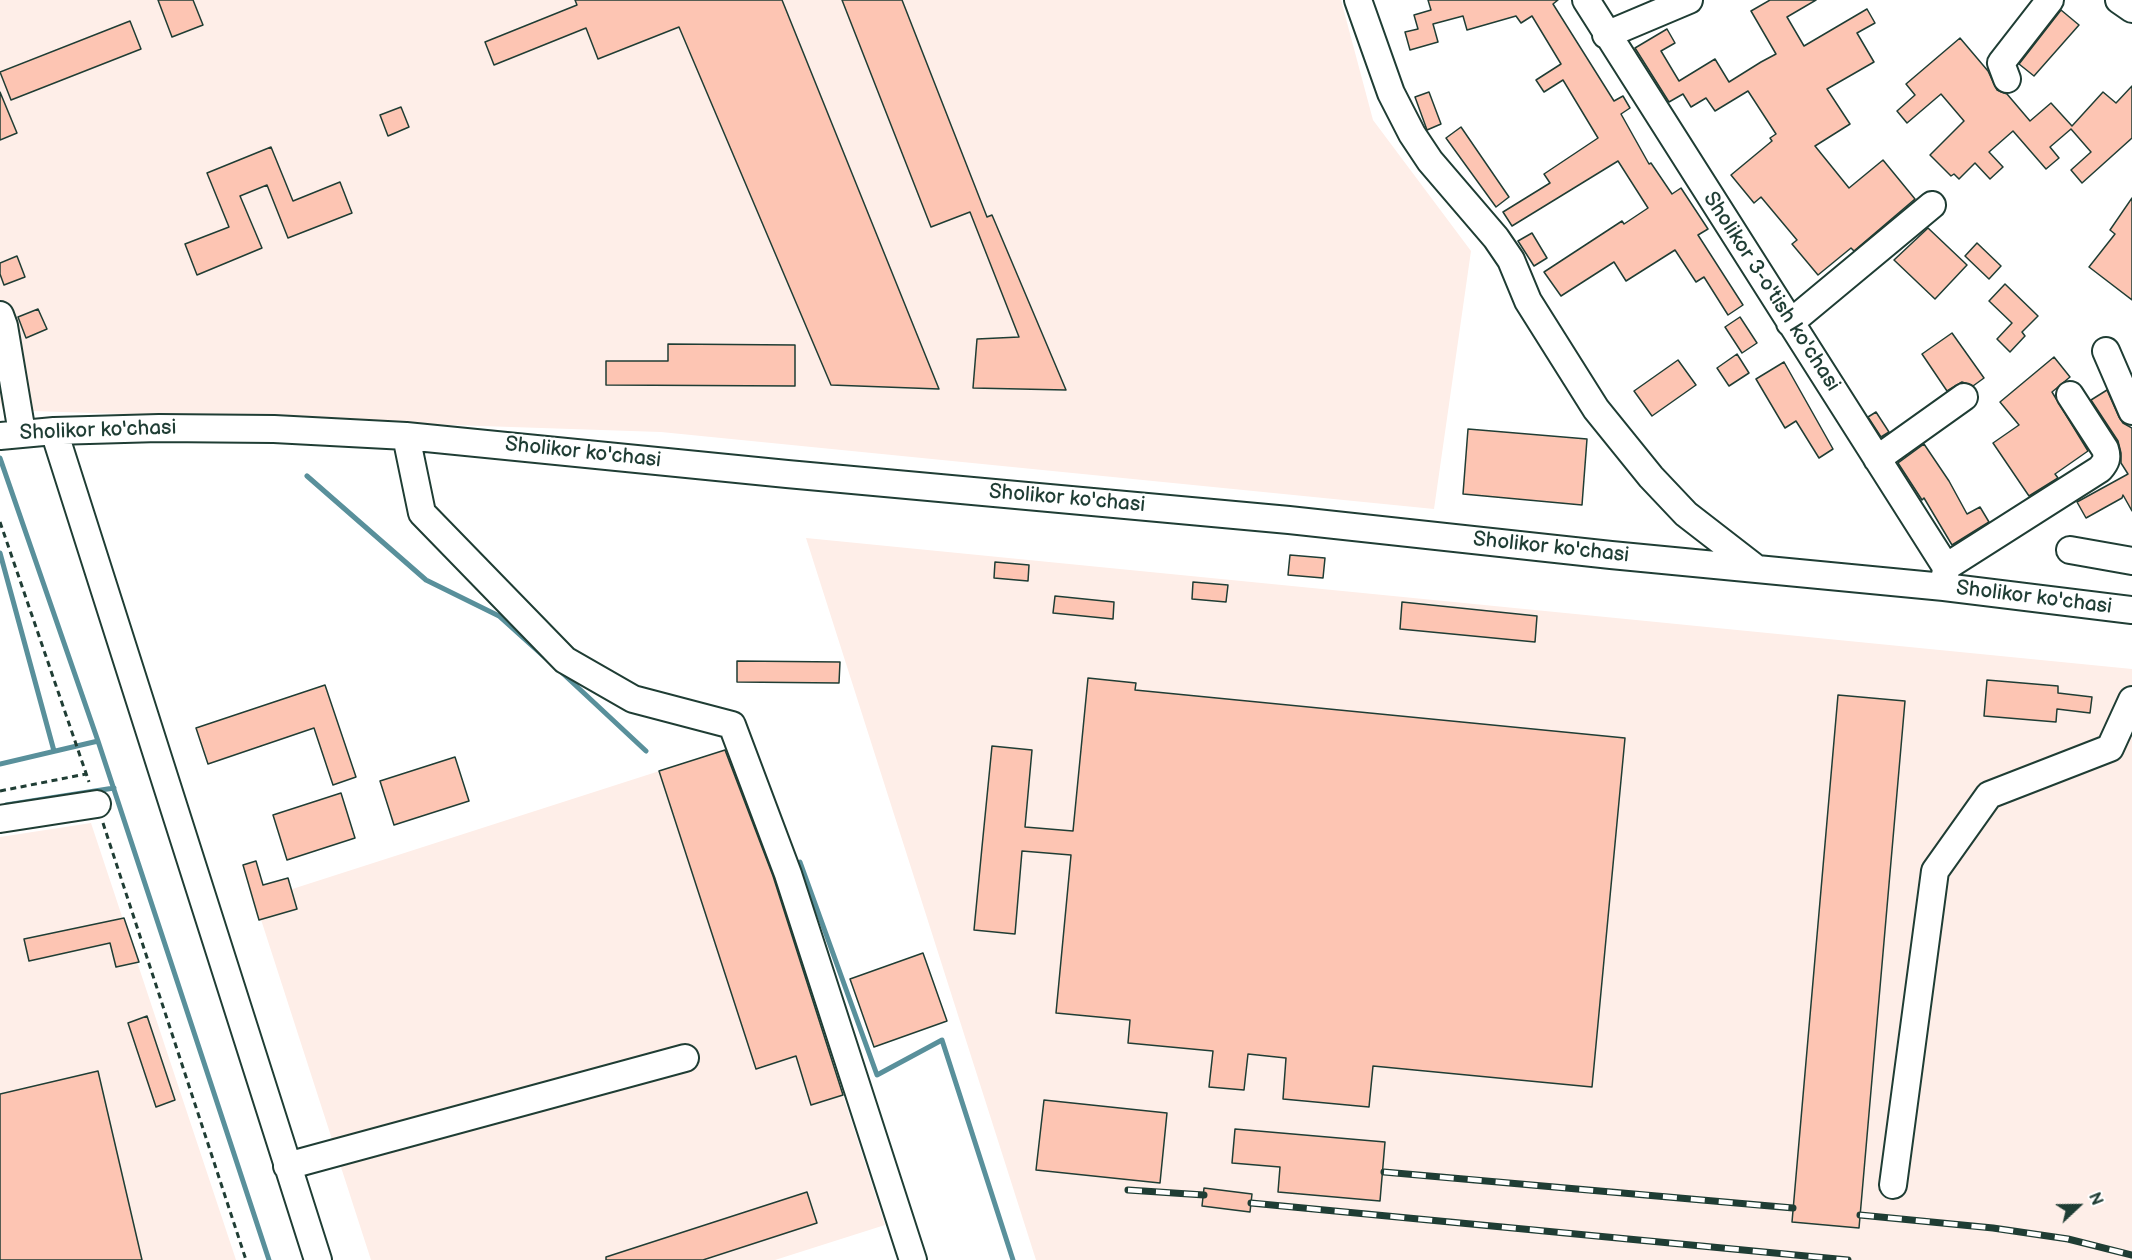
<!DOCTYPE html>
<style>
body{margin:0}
#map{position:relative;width:2132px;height:1260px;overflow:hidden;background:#fff;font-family:"Balsamiq Sans",sans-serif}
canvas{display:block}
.north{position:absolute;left:2048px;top:1176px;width:60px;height:60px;-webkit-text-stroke:4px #fff;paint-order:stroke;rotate:68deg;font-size:16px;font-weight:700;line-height:24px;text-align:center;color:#1f3d34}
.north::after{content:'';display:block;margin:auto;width:21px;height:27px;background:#1f3d34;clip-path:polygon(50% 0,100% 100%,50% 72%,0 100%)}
</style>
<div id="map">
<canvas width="2132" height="1260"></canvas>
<div class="north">N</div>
</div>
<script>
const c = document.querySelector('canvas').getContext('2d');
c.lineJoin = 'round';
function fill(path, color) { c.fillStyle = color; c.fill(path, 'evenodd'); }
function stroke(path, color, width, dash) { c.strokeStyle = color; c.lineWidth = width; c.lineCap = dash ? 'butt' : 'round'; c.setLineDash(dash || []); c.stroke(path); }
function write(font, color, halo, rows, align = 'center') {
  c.font = font + ' "Balsamiq Sans",sans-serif'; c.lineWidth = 4.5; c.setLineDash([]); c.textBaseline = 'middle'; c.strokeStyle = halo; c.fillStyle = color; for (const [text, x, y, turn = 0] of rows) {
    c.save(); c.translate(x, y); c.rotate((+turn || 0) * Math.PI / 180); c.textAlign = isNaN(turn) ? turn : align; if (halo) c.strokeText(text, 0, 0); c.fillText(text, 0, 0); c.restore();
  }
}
fill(new Path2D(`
 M0 0H1341L1373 120 1471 251 1434 509 661 432 3 410 0 402Z
 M806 538 2132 669V1260H1036Z
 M731 748 885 1225 775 1260H371L255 901Z
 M91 823 236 1260H0V837Z`), '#feeee8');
stroke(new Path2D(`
 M0 458 98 741 269 1260
 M307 476 426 580 499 616 550 662
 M0 553 54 751
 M557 668 646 751
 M0 764 98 741
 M6 805 114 788
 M800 862 877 1075 942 1040 1013 1260`), '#59909b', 5);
const building = new Path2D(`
 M158 0H193L203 25 172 37Z
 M575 0H782L939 389 831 385 679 27 598 59 586 28 494 65 485 42 577 5Z
 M842 0H902L987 217 992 215 1066 390 973 388 977 339 1019 337 970 212 931 227Z
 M1428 0H1558L1553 4 1614 101 1623 96 1630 108 1621 114 1649 164 1651 163 1672 194 1681 188 1708 229 1698 235 1743 305 1728 315 1704 277 1696 282 1675 250 1626 281 1614 262 1561 296 1544 272 1622 221 1624 224 1648 208 1618 161 1512 226 1503 212 1550 183 1544 174 1598 138 1563 80 1544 92 1536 80 1561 64 1532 16 1521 23 1516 16 1467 30 1463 16 1433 24 1438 42 1410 50 1405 32 1418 29 1414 15 1431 10Z
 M1770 0H1816L1787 17 1804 46 1867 9 1875 23 1857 33 1874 62 1827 89 1850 124 1815 146 1849 188 1883 160 1915 199 1854 251 1851 248 1818 275 1792 244 1797 240 1761 197 1754 203 1731 175 1772 141 1770 138 1776 134 1748 91 1715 111 1706 98 1691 107 1683 94 1669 102 1635 48 1667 29 1675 43 1661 51 1679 81 1715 59 1729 82 1761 62 1776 54 1751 11Z
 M2061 10 2079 25 2034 76 2019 64Z
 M130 21 141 49 11 100 0 72Z
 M1960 38 1988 71 1997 90 2007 94 2030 121 2051 103 2072 126 2103 92 2116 103 2132 86V138L2082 183 2071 170 2091 152 2071 129 2050 147 2059 158 2046 169 2013 131 1989 152 2003 167 1990 179 1975 163 1959 179 1954 174 1951 176 1930 155 1964 121 1941 94 1907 123 1897 111 1915 95 1906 84Z
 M0 92 17 133 0 140Z
 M1429 92 1441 124 1427 130 1415 97Z
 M401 107 409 127 388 136 380 115Z
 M1461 127 1509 197 1496 207 1446 138Z
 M271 147 293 201 340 182 352 213 288 238 267 185 240 196 262 248 197 275 185 244 229 227 207 173Z
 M2132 198V300L2089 267 2115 234 2110 230Z
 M1928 228 1967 265 1935 299 1894 260Z
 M1532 233 1547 258 1534 266 1518 241Z
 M1977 243 2001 266 1989 279 1965 256Z
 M17 256 25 277 4 285 0 274V263Z
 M2005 284 2038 316 2022 332 2025 336 2010 352 1997 339 2012 323 1989 301Z
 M38 309 47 329 26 338 18 317Z
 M1740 317 1757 343 1742 353 1725 327Z
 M1952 333 1984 378 1973 386 1962 382 1947 391 1922 354Z
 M668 344 795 345V386L606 385V361H668Z
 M1737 354 1749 373 1729 386 1717 368Z
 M2054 357 2070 377 2052 392 2088 451 2055 474 2058 478 2029 496 1993 443 2019 425 2000 402Z
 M1678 360 1696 385 1652 416 1634 391Z
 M1784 362 1833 449 1819 458 1796 421 1785 428 1756 379Z
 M2107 390 2119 417 2123 423 2132 428V511L2123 495 2122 498 2086 518 2077 502 2128 474 2121 463V453L2118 441 2091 400Z
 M1876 412 1889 432 1881 437 1868 417Z
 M1468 429 1587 439 1582 505 1463 494Z
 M1924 444 1949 481 1967 514 1980 507 1989 522 1952 545 1924 498 1922 500 1898 463Z
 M1290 555 1325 558 1323 578 1288 575Z
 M995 562 1029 565 1028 581 994 578Z
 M1193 582 1228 585 1226 602 1192 599Z
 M1055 596 1114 602 1113 619 1053 613Z
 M1402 602 1537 616 1535 642 1400 629Z
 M737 661 840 662 839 683 737 682Z
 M1088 678 1136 683 1135 690 1625 738 1592 1087 1373 1066 1369 1107 1283 1099 1286 1058 1248 1054 1244 1090 1209 1087 1213 1051 1128 1043 1130 1020 1056 1013 1071 855 1022 851 1015 934 974 930 982 847 992 746 1032 750 1025 827 1073 831Z
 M1987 680 2058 686V693L2092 697 2090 713 2057 709 2056 722 1984 716Z
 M325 685 356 777 333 785 314 728 208 764 196 728Z
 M1838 695 1905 701 1859 1228 1792 1222Z
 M725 750 773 876 843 1095 811 1105 796 1056 756 1069 659 771Z
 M455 757 469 801 394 825 380 781Z
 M341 793 355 838 287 860 273 815Z
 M256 861 263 885 288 878 297 909 259 920 243 865Z
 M124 918 139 962 116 967 110 943 29 961 24 939Z
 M923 953 947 1021 874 1047 850 979Z
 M147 1016 175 1100 156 1107 128 1023Z
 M98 1071 142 1260H0V1094Z
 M1044 1100 1167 1113 1160 1183 1036 1170Z
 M1235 1129 1385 1142 1380 1201 1278 1192 1280 1167 1232 1163Z
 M1204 1188 1252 1194 1250 1212 1202 1206Z
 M807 1192 817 1223 703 1260H606V1257Z`);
fill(building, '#fdc5b3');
stroke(building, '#1f3d34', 1.5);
const minor = new Path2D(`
 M1358 0 1391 93 1412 134 1430 161 1496 238 1511 260 1528 301 1596 409 1651 477 1686 514 1757 569
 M1586 0 1946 567 1944 587
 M2119 0 2132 9
 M1606 35 1689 0
 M2007 79 2001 63 2050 0
 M0 315 4 326 22 433
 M1790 323 1932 205
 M2106 351 2132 411
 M54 431 318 1260
 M0 436 54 431 159 428 274 429 406 436 787 474 1289 520 1611 555 1944 587 2132 610
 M406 436 422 513 565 660 633 699 732 725 788 874 913 1260
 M1877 459 1964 397
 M2070 550 2132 561
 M1946 567 2100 469C2106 462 2108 458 2105 449L2070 395
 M0 819 97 804
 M287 1166 685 1058
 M1893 1185 1935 871 1989 795 2110 748 2132 700`);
stroke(minor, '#1f3d34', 30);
stroke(new Path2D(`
 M0 522 89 782
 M0 791 86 774
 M103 823 246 1260`), '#1f3d34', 3, [6, 4.5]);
stroke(minor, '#fff', 26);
const rail = new Path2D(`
 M1384 1172 1793 1208
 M1128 1190 1204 1195
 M1251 1203 1848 1260
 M1860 1215 1993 1228 2068 1239 2132 1255`);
stroke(rail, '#1f3d34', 7);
stroke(rail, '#fff', 4.5, [14]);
write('21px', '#1f3d34', '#fff', [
 ["Sholikor 3-o'tish ko'chasi",1771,292,57],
 ["Sholikor ko'chasi",98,431,-2],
 ["Sholikor ko'chasi",583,453,6],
 ["Sholikor ko'chasi",1067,499,5],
 ["Sholikor ko'chasi",1551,548,6],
 ["Sholikor ko'chasi",2034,598,7]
]);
</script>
